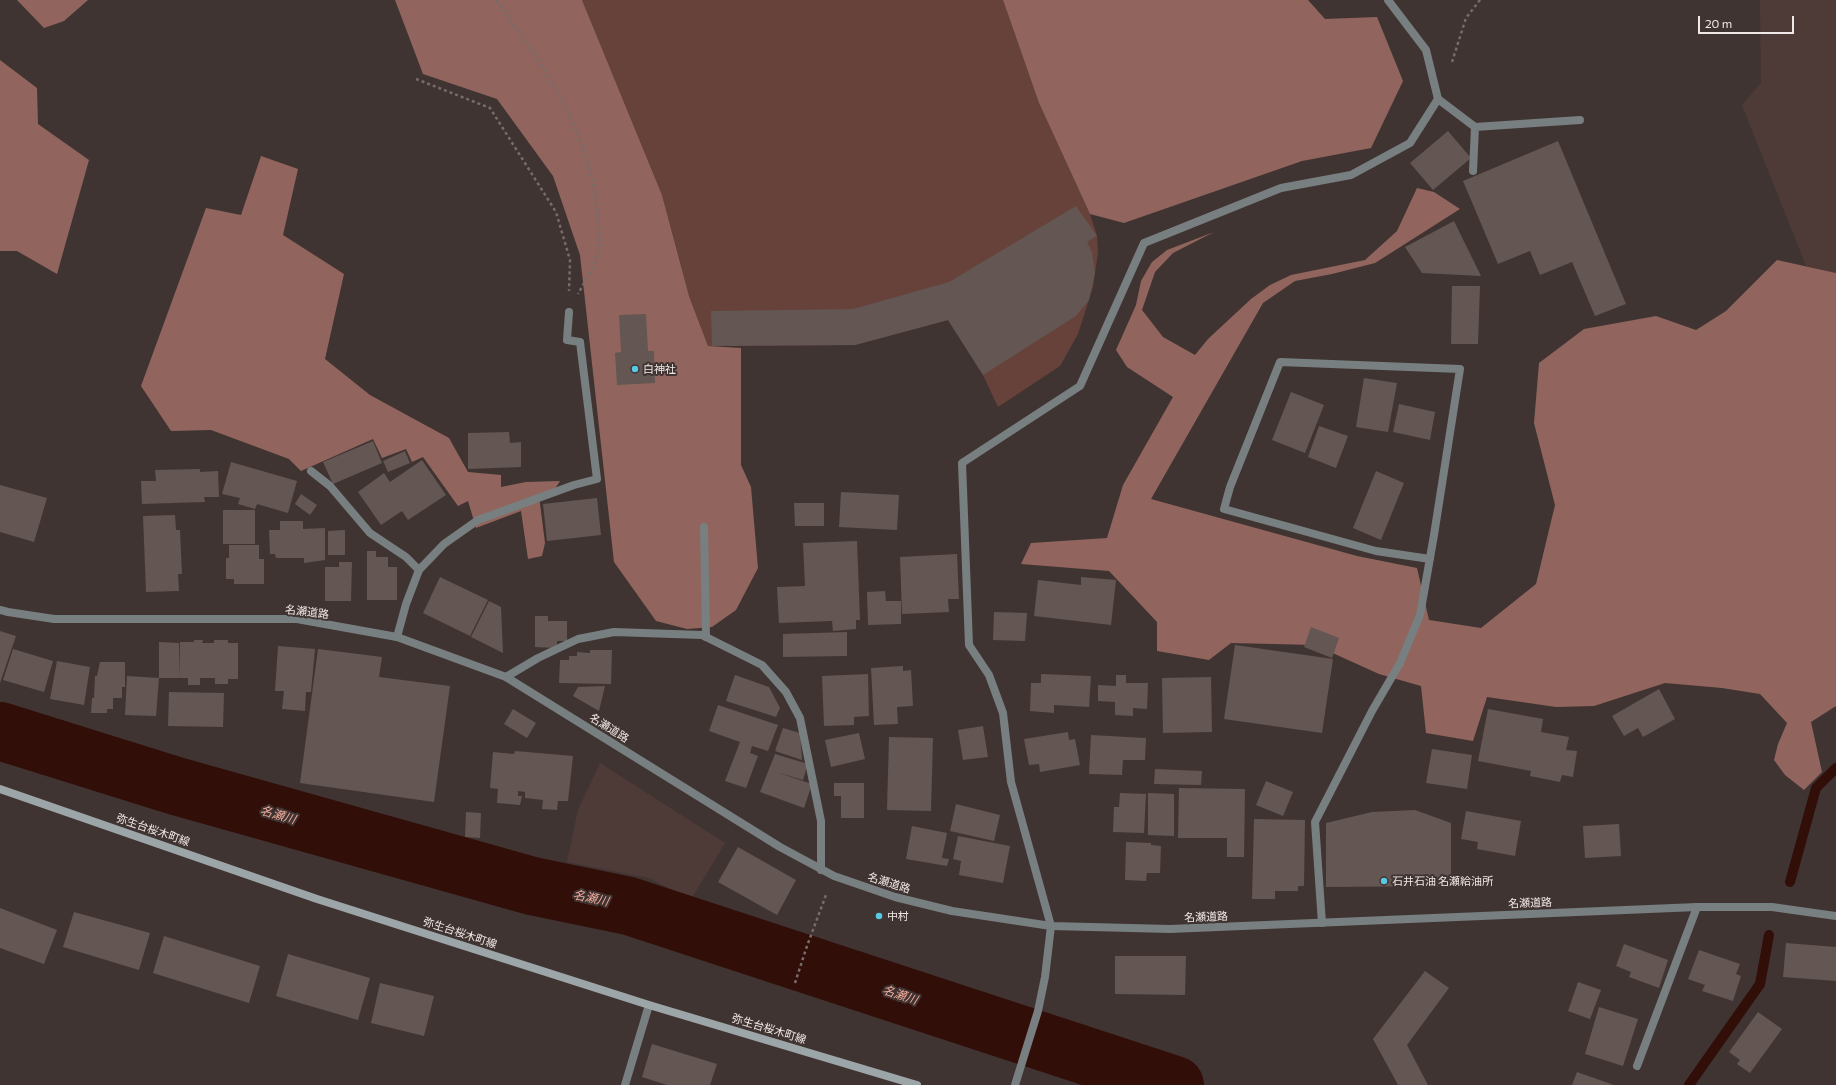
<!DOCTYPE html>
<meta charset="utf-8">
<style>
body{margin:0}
#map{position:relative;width:1836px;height:1085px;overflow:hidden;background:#403432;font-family:Commissioner,sans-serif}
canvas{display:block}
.scale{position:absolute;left:1698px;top:16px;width:96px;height:18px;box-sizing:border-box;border:2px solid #f0e8e6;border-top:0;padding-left:5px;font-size:12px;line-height:14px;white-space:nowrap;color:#f0e8e6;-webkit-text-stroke:3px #403432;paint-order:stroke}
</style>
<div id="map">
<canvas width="1836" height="1085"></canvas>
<div class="scale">20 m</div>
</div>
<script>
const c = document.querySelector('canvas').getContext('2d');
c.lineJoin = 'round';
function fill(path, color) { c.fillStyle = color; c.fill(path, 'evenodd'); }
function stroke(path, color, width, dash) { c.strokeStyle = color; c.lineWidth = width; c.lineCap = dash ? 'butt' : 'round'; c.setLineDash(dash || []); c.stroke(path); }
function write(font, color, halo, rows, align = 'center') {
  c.font = font + ' Commissioner,"Noto Sans JP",sans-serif'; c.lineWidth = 4; c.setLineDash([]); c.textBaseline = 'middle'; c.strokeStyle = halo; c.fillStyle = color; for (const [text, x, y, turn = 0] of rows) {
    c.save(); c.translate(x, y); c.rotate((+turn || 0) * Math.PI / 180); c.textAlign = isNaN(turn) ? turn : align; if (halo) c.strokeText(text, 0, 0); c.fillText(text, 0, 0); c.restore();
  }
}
fill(new Path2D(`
 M1760 0H1836V273L1806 266 1742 105 1761 83Z
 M600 763 725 843 691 899 649 878 567 862 578 810Z`), '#4e3b37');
fill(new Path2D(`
 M582 0H1003L1039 103 1090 214 1097 236 1098 253 1093 287 1078 334 1060 366 998 407 983 375 948 320 855 345 708 346 689 296 662 195Z`), '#67423b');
fill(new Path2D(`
 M17 0H88L64 21 44 28Z
 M395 0H582L662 195 689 296 708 346 741 348V465L751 487 758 568 736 610 712 627 687 629 656 621 614 562 580 255 553 176 497 99 423 74Z
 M1003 0H1308L1325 19 1377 17 1403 81 1371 148 1302 161 1124 223 1090 214 1039 103Z
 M0 60 37 88 38 124 89 160 57 274 17 251H0Z
 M261 156 298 169 283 235 344 274 325 359 370 395 449 438 468 472 501 475V487L526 482 560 481 553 492 539 496 545 543 542 556 528 559 521 511 476 528 468 501 458 506 423 457 412 462 406 449 382 458 373 439 301 471 289 459 211 430 171 431 141 386 206 208 241 215Z
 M1417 188 1434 192 1460 209 1375 263 1332 274 1295 281 1263 303 1151 499 1357 556 1417 568 1429 620 1481 628 1536 584 1555 505 1534 423 1539 363 1584 329 1656 316 1696 330 1726 311 1777 260 1836 273V706L1811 722 1822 772 1804 790 1785 775 1774 760 1778 744 1787 723 1760 694 1722 688 1665 683 1594 706 1556 707 1487 697 1473 741 1426 733 1421 686 1379 674 1315 645 1231 643 1209 660 1157 651V622L1109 571 1021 564 1031 543 1107 538 1123 485 1173 397 1127 367 1116 350 1136 305 1141 281 1152 262 1167 250 1214 232 1173 253 1155 272 1142 310 1163 337 1195 355 1208 339 1251 299 1270 285 1291 275 1365 260 1397 231Z`), '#91655d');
stroke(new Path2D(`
 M1790 882 1816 788 1836 768
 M1689 1085 1760 984 1769 935`), '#310e08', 10);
stroke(new Path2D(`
 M0 731 176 786 532 886 629 906 1175 1085`), '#310e08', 58);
fill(new Path2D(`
 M1448 131 1471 158 1433 190 1410 163Z
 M1558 141 1626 304 1595 316 1572 262 1540 275 1530 251 1498 264 1463 181Z
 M1076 206 1097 236 1087 242 1092 252 1095 273 1089 300 1076 316 983 375 948 320 855 345 712 346 711 311 853 309 949 282Z
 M1454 221 1481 276 1422 273 1405 247Z
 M1452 286H1480L1478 344H1451Z
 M646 314 648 351H654L655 383 617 385 615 353 621 352 619 315Z
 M1364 378 1397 383 1388 432 1356 427Z
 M1291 392 1324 405 1305 453 1272 440Z
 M1399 404 1435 412 1430 440 1393 432Z
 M1319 426 1348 436 1336 468 1308 457Z
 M509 432 510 443 521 442V467L468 469V433Z
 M373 441 382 463 333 484 323 462Z
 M405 451 410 463 388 472 383 461Z
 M422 460 446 495 408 520 402 511 381 525 358 492 384 473 390 482Z
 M231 462 297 481 288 513 257 504 255 509 238 504 240 498 222 494Z
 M200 469V472L218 471 219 497H204L205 502 142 504 141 481H156L155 470Z
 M1376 471 1404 483 1381 540 1353 528Z
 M0 485 47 498 34 542 0 532Z
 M841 492 899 495 897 530 839 527Z
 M301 494 317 505 310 515 295 504Z
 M597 498 601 535 547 541 543 504Z
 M794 503H824V526H795Z
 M223 510H255V544H223Z
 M175 515 176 530H180L182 574H178L179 591 146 592 143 516Z
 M280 521H303V529L325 528V560L304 563V558H276L275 554H270L269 530H280Z
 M345 530V555H328V531Z
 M857 541 860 620H856V629L833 631 832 621 779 623 777 587 805 586 803 543Z
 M229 545H259V559H264V584H234V579H226V558H229Z
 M367 551H376V557H388V567H397V600H367Z
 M957 554 959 599H948L949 612 902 614 900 557Z
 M339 562H352L351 601H325V567H339Z
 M440 577 488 600 470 636 423 613Z
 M1081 577 1116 580 1111 625 1034 616 1038 580 1081 585Z
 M885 591 886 601H901V624L868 625 867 592Z
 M489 601 501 607 503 653 471 637Z
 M994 612 1027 613 1025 641 993 640Z
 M535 616H548V621H567V641H557V648L535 647Z
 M1311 627 1339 638 1332 658 1304 647Z
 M0 631 16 636 0 683Z
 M847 632V656L783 657V634Z
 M194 640H203L202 643H214V640H228V643H238V679H228V684H215V678H200V685H188V678H179L180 642H194Z
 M159 642 179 643V678H159Z
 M1235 645 1333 659 1322 733 1224 719Z
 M278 646 315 649 311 692H306L305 711 282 709 284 691H275Z
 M13 649 53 661 44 692 3 680Z
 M318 649 382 657 379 677 450 686 434 802 300 783Z
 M590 650H612L611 684 559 683 560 660H569V656H577V652L590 653Z
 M57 661 90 667 84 705 50 699Z
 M100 662H125V687H122V698H113V709H107V713H91L92 698H94L95 676H97Z
 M903 666V671L911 670 913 706 897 707 898 724 874 725 871 668Z
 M868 674 869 716 854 717V725L824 726 822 676Z
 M1041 674 1091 676 1089 707 1054 705V713L1030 711 1031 683H1041Z
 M735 675 769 687 780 708 776 717 726 701Z
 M1116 675H1126V683H1148L1147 709 1133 708V716L1115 715V702L1098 701V685L1116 686Z
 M127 676 159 678 156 716 125 715Z
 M1211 677 1212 732 1163 733 1162 678Z
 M605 686 599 711 573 696 578 687Z
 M1659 689 1675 719 1643 737 1638 728 1624 736 1612 716Z
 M169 692 224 693 223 727 168 726Z
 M718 705 778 725 768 751 752 746 750 753 758 756 746 788 725 781 740 742 709 731Z
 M513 709 536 723 527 738 504 724Z
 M1488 709 1543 719 1541 732 1569 737 1566 750 1577 751 1573 777 1562 775 1560 782 1530 776 1531 771 1478 761Z
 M983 726 988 757 963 760 958 730Z
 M783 728 800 733 802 760 775 751Z
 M1068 732 1069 740 1075 739 1080 765 1040 772 1039 764 1029 765 1024 739Z
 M859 733 865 759 831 767 825 740Z
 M1091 735 1146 738 1145 760H1123L1122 775 1089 774Z
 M889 737 933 738 931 811 887 810Z
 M1432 749 1472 755 1467 789 1426 783Z
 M515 751 573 756 568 801H558L557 810 542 809 543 800 525 798V792L518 791V796H522L520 805 497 803 498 789 490 788 493 752 514 754Z
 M775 754 808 764 803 780 776 772 812 784 804 808 760 792Z
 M1155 769 1202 771 1201 785 1154 784Z
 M1266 781 1293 792 1283 816 1256 805Z
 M834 783H864V818H841V796H834Z
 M1179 788 1245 789 1244 857H1227V838H1178Z
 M1120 793 1146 794 1144 833 1113 832 1114 807H1119Z
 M1148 793 1174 794V836L1148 835Z
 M956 804 1000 815 994 841 950 831Z
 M1415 810 1451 823V886L1326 887V823L1372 812Z
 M1466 811 1521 821 1515 856 1477 849 1478 842 1461 839Z
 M466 812 481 813 480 838 465 837Z
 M1254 819 1305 820 1304 886H1298V891H1275V899H1252Z
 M1619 824 1621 856 1585 858 1583 826Z
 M912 826 947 833 942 858 949 859 947 866 906 859Z
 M958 836 1010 846 1003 883 959 875 961 861 953 859Z
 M1126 842 1151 843V845L1161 846 1160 873H1147L1146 881 1125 880Z
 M738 847 796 880 777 915 718 882Z
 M0 908 57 930 44 964 0 948Z
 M74 912 150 933 139 970 63 947Z
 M164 936 260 966 249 1003 153 973Z
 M1786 943 1836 947V981L1783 977Z
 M1624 944 1668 960 1659 988 1629 977 1631 972 1616 966Z
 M1699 950 1740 964 1736 974 1741 976 1733 1001 1702 991 1705 985 1688 979Z
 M288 954 370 978 358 1020 276 996Z
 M1115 956H1186L1185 995 1115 994Z
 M1425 971 1449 988 1407 1045 1428 1085H1398L1373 1039Z
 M1578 982 1601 990 1590 1019 1568 1011Z
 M380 983 434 996 424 1036 371 1023Z
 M1599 1007 1638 1019 1623 1066 1585 1054Z
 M1758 1012 1782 1029 1750 1073 1737 1064 1740 1060 1729 1052Z
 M652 1044 717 1064 710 1085H667L642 1077Z
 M1577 1072 1614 1085H1572Z`), '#635653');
stroke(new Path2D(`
 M496 0C544 66 595 138 598 223 598 232 601 245 598 253 594 267 585 281 578 294
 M1452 62 1466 18 1480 0
 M416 79 490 108 556 212 570 260 569 291
 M795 983 807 946 826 895`), '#776c6a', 2.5, [3, 3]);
stroke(new Path2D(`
 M1438 99 1475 127 1580 120
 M1473 171 1475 127
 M311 471 330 486 370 533 406 557 419 570
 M704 527 706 637
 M397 637 406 604 419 570 444 544 478 520 574 485 597 479 580 342 567 340 569 312`), '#787f80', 8);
stroke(new Path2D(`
 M506 677 538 658 578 639 614 632 702 635 762 665 786 692 800 718 821 821V870
 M1322 923 1315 822 1372 711 1400 663 1420 615 1434 535 1460 369 1280 362 1230 487 1224 509 1376 551 1430 559
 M1637 1066 1697 907
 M625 1085 649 1005
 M1015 1085 1038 1011 1045 977 1051 926 1011 782 1003 713 989 675 969 645 962 463 1080 386 1144 243 1281 188 1351 175 1410 143 1438 99 1426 50 1388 0`), '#787f80', 8);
stroke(new Path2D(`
 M0 610 8 612 54 619H297L397 637 506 677 780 847 834 876 895 897 952 911 1051 926 1170 929 1697 907H1772L1836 916`), '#787f80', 8);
stroke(new Path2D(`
 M0 789 317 899 649 1005 917 1085`), '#9ca6a9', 8);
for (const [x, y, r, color] of [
 [635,369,4,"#58c8e4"],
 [1384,881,4,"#58c8e4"],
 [879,916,4,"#58c8e4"]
]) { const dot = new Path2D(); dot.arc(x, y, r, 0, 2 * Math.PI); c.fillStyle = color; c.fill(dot); stroke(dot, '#403432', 1.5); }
write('11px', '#f0e8e6', '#403432', [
 ["白神社",643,369],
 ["石井石油 名瀬給油所",1392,881],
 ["中村",887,916]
], 'left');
write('11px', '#f0e8e6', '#403432', [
 ["名瀬道路",307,612,7],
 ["名瀬道路",609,728,32],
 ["弥生台桜木町線",153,830,19],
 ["名瀬道路",889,883,17],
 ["名瀬道路",1530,903,-2],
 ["名瀬道路",1206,917,-2],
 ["弥生台桜木町線",460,933,18],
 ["弥生台桜木町線",769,1029,17]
]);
write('italic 12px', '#f3ab9d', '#403432', [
 ["名瀬川",278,815,16],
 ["名瀬川",591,898,12],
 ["名瀬川",900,995,18]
]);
</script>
